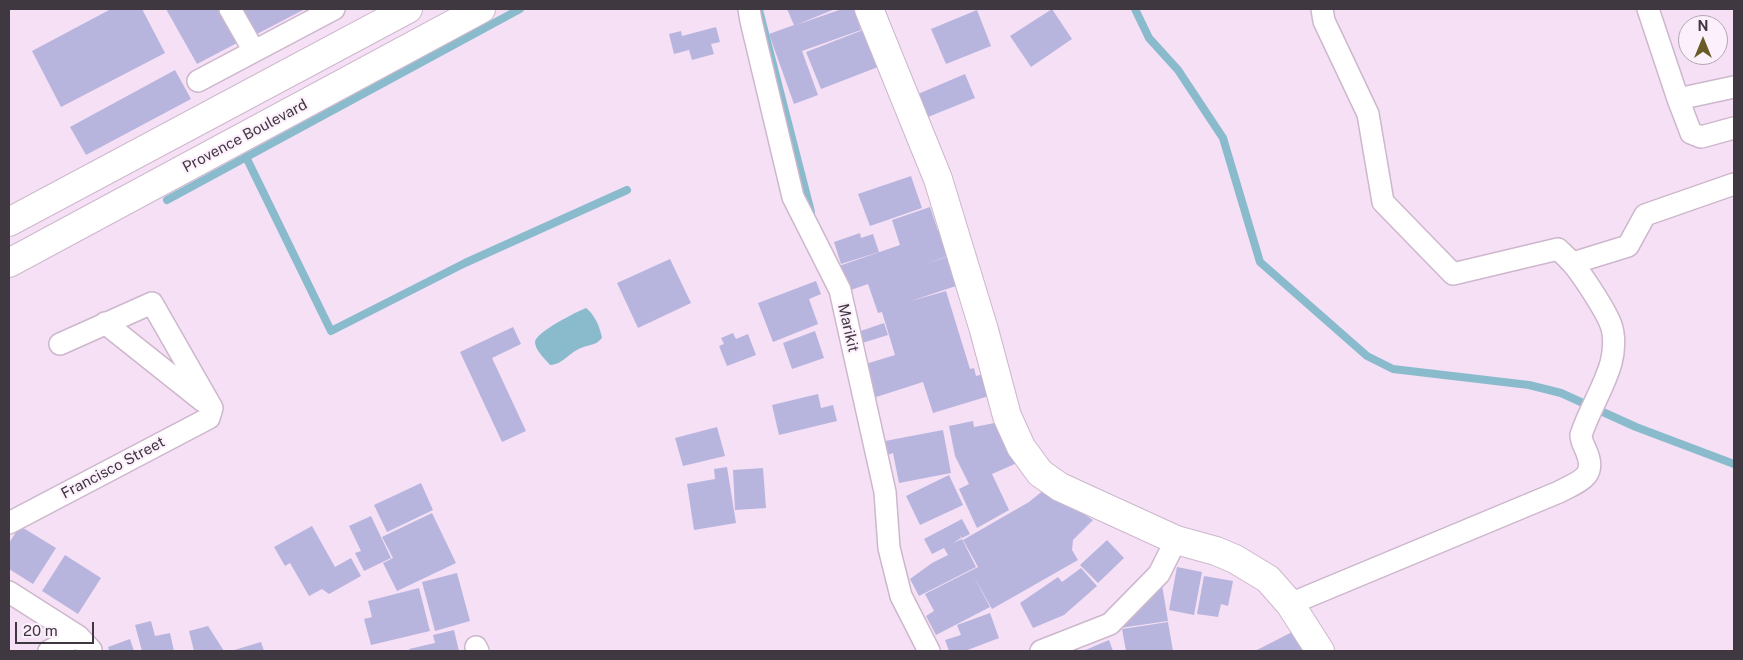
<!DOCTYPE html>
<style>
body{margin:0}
#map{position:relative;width:1743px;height:660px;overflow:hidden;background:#f6e0f5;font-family:"Public Sans",sans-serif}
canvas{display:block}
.frame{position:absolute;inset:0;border:10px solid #403840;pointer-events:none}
.north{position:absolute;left:1678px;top:15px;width:50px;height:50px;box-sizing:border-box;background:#fdf0fd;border:1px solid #b1a6b1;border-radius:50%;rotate:0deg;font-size:14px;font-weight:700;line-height:20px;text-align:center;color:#403840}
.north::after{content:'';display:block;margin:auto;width:18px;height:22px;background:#695c29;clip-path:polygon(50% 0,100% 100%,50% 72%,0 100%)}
.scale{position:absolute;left:15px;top:622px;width:79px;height:22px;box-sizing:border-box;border:2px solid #403840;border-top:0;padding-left:6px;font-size:15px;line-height:18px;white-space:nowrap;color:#403840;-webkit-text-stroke:4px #fdf0fd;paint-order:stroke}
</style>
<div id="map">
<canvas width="1743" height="660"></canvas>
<div class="frame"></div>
<div class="north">N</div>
<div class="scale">20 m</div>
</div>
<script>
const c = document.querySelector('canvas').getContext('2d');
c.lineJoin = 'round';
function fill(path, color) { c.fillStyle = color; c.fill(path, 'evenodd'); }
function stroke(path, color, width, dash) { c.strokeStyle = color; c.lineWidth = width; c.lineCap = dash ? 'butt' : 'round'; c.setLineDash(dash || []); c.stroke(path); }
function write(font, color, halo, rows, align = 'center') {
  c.font = font + ' "Public Sans",sans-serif'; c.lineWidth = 4.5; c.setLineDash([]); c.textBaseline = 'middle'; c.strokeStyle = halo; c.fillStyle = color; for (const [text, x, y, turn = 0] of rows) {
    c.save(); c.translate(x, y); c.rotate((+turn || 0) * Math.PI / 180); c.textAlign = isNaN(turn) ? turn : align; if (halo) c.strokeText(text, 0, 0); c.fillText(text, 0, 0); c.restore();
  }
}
fill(new Path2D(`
 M586 308C595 315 600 327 602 338 595 346 590 344 581 348 568 353 564 364 550 365 545 359 535 350 535 342 536 332 576 312 586 308Z`), '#8abbcd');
stroke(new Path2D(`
 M1135 9 1149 38 1178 70 1223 138 1260 262 1367 356 1393 369 1529 385 1561 393 1636 427 1734 464
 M759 10 811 212
 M246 157 331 331 465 263 627 190
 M167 200 520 9`), '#8abbcd', 8);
fill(new Path2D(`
 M111 9H142L165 53 61 107 32 51Z
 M166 9H218L237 43 197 64Z
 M243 9H305L257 34Z
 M787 9H835L796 25 842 9H854L861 30 802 51 818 95 794 104 769 34 794 25Z
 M1052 9 1072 39 1031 67 1010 36Z
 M977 10 991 46 946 64 931 29Z
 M716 27 720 42 711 44 714 54 692 60 689 50 674 54 669 34 681 31 682 36Z
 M863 30 878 67 821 89 806 52Z
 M175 70 191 99 86 155 70 127Z
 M965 74 975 98 928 117 918 94Z
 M911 176 922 208 870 226 858 194Z
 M930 207 938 231 944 229 953 254 923 265 949 256 959 285 911 301 946 291 970 369 974 368 976 376 983 374 989 396 933 413 923 382 870 399 859 366 895 355 882 312 878 313 868 284 845 292 836 267 900 245 892 220Z
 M860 233 861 238 873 234 879 252 841 264 834 242Z
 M670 259 691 303 638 328 617 283Z
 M816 281 821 294 809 299 818 324 773 342 758 303Z
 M884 323 888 335 856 345 852 334Z
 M513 327 521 344 492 358 526 431 502 442 460 352Z
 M815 331 824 358 792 369 783 343Z
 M733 333 736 339 748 334 756 355 727 366 719 346 724 344 721 338Z
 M818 394 821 408 833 405 837 421 779 435 772 405Z
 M973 421 974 427 1005 421 1017 463 992 474 1009 510 977 528 959 489 969 484 955 456 949 426Z
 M717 427 725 456 683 466 675 438Z
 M943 430 951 473 899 483 893 453 888 455 885 441Z
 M727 467 736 523 694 530 687 484 715 479 714 469Z
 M763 468 766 508 735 510 733 470Z
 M949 475 963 505 920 525 906 496Z
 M421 483 433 510 387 532 374 505Z
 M1045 489 1093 520 1073 540 1072 550 1078 560 992 609 973 575 990 607 936 635 926 616 934 611 925 594 978 567 963 540 1029 502Z
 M432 513 456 563 397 591 383 563 393 558 382 537Z
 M371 516 391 558 364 571 355 553 361 551 349 526Z
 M962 519 970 534 962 538 960 536 961 538 953 543 962 539 976 567 919 596 910 579 932 563 948 555 944 548 932 554 924 539Z
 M20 526 56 548 33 584 9 569V543Z
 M312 526 335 567 351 558 361 576 329 594 322 589 309 596 290 563 285 566 274 547Z
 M1107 540 1124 558 1098 583 1080 565Z
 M65 555 101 578 78 614 42 591Z
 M1177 567 1202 572 1194 615 1169 610Z
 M1081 568 1097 586 1064 615 1033 628 1020 603 1058 577 1062 582Z
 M457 573 470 621 435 631 422 582Z
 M1204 576 1233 581 1228 606 1221 604 1218 617 1197 614Z
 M1161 579 1168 621 1120 628Z
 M419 588 430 631 371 645 364 619 372 617 368 601Z
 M990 613 999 638 965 651H949L945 640 961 635 957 625Z
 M151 621 155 636 170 633 174 651H142L135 625Z
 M1168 622 1173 651H1126L1122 629Z
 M208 626 224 651H194L189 631Z
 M1298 629 1312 651H1255Z
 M454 630 459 651H410L409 649 435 643 433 635Z
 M130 639 134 651H109L108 647Z
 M1109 640 1113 651H1083Z
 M261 642 264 651H231Z`), '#b7b5de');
const street = new Path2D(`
 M230 9 254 51
 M749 9 751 21 793 197 840 290 885 492 889 548 901 596 929 651
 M1648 9 1678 99 1691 133 1701 137 1734 128
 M198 81 334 9
 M1678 99 1734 87
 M1573 263 1628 246 1645 215 1734 184
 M105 323 203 401
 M9 523 209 418 212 408 152 303 60 344
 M9 592 78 636 49 651
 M1290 604 1559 492C1577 482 1597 478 1587 453 1585 447 1581 442 1581 435 1589 410 1604 388 1611 363 1614 352 1615 336 1611 325 1606 311 1582 274 1572 263 1568 258 1563 254 1558 249L1453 274 1383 202 1368 114 1324 21 1322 9
 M78 636 91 650
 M476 647 478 651
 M1041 651 1110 624 1159 574 1176 540`);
const secondary = new Path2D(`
 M869 9 938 179 984 330 1007 416 1021 447 1040 473 1060 487 1176 540 1216 551 1235 559 1268 579 1290 604 1320 651
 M9 222 408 9
 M9 263 481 9`);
stroke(street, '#cdb7cc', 24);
stroke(secondary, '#cdb7cc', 30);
stroke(street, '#fff', 21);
stroke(secondary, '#fff', 28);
write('15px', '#403840', '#fdf0fd', [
 ["Provence Boulevard",245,136,-28],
 ["Marikit",848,328,77],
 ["Francisco Street",113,468,-28]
]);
</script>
